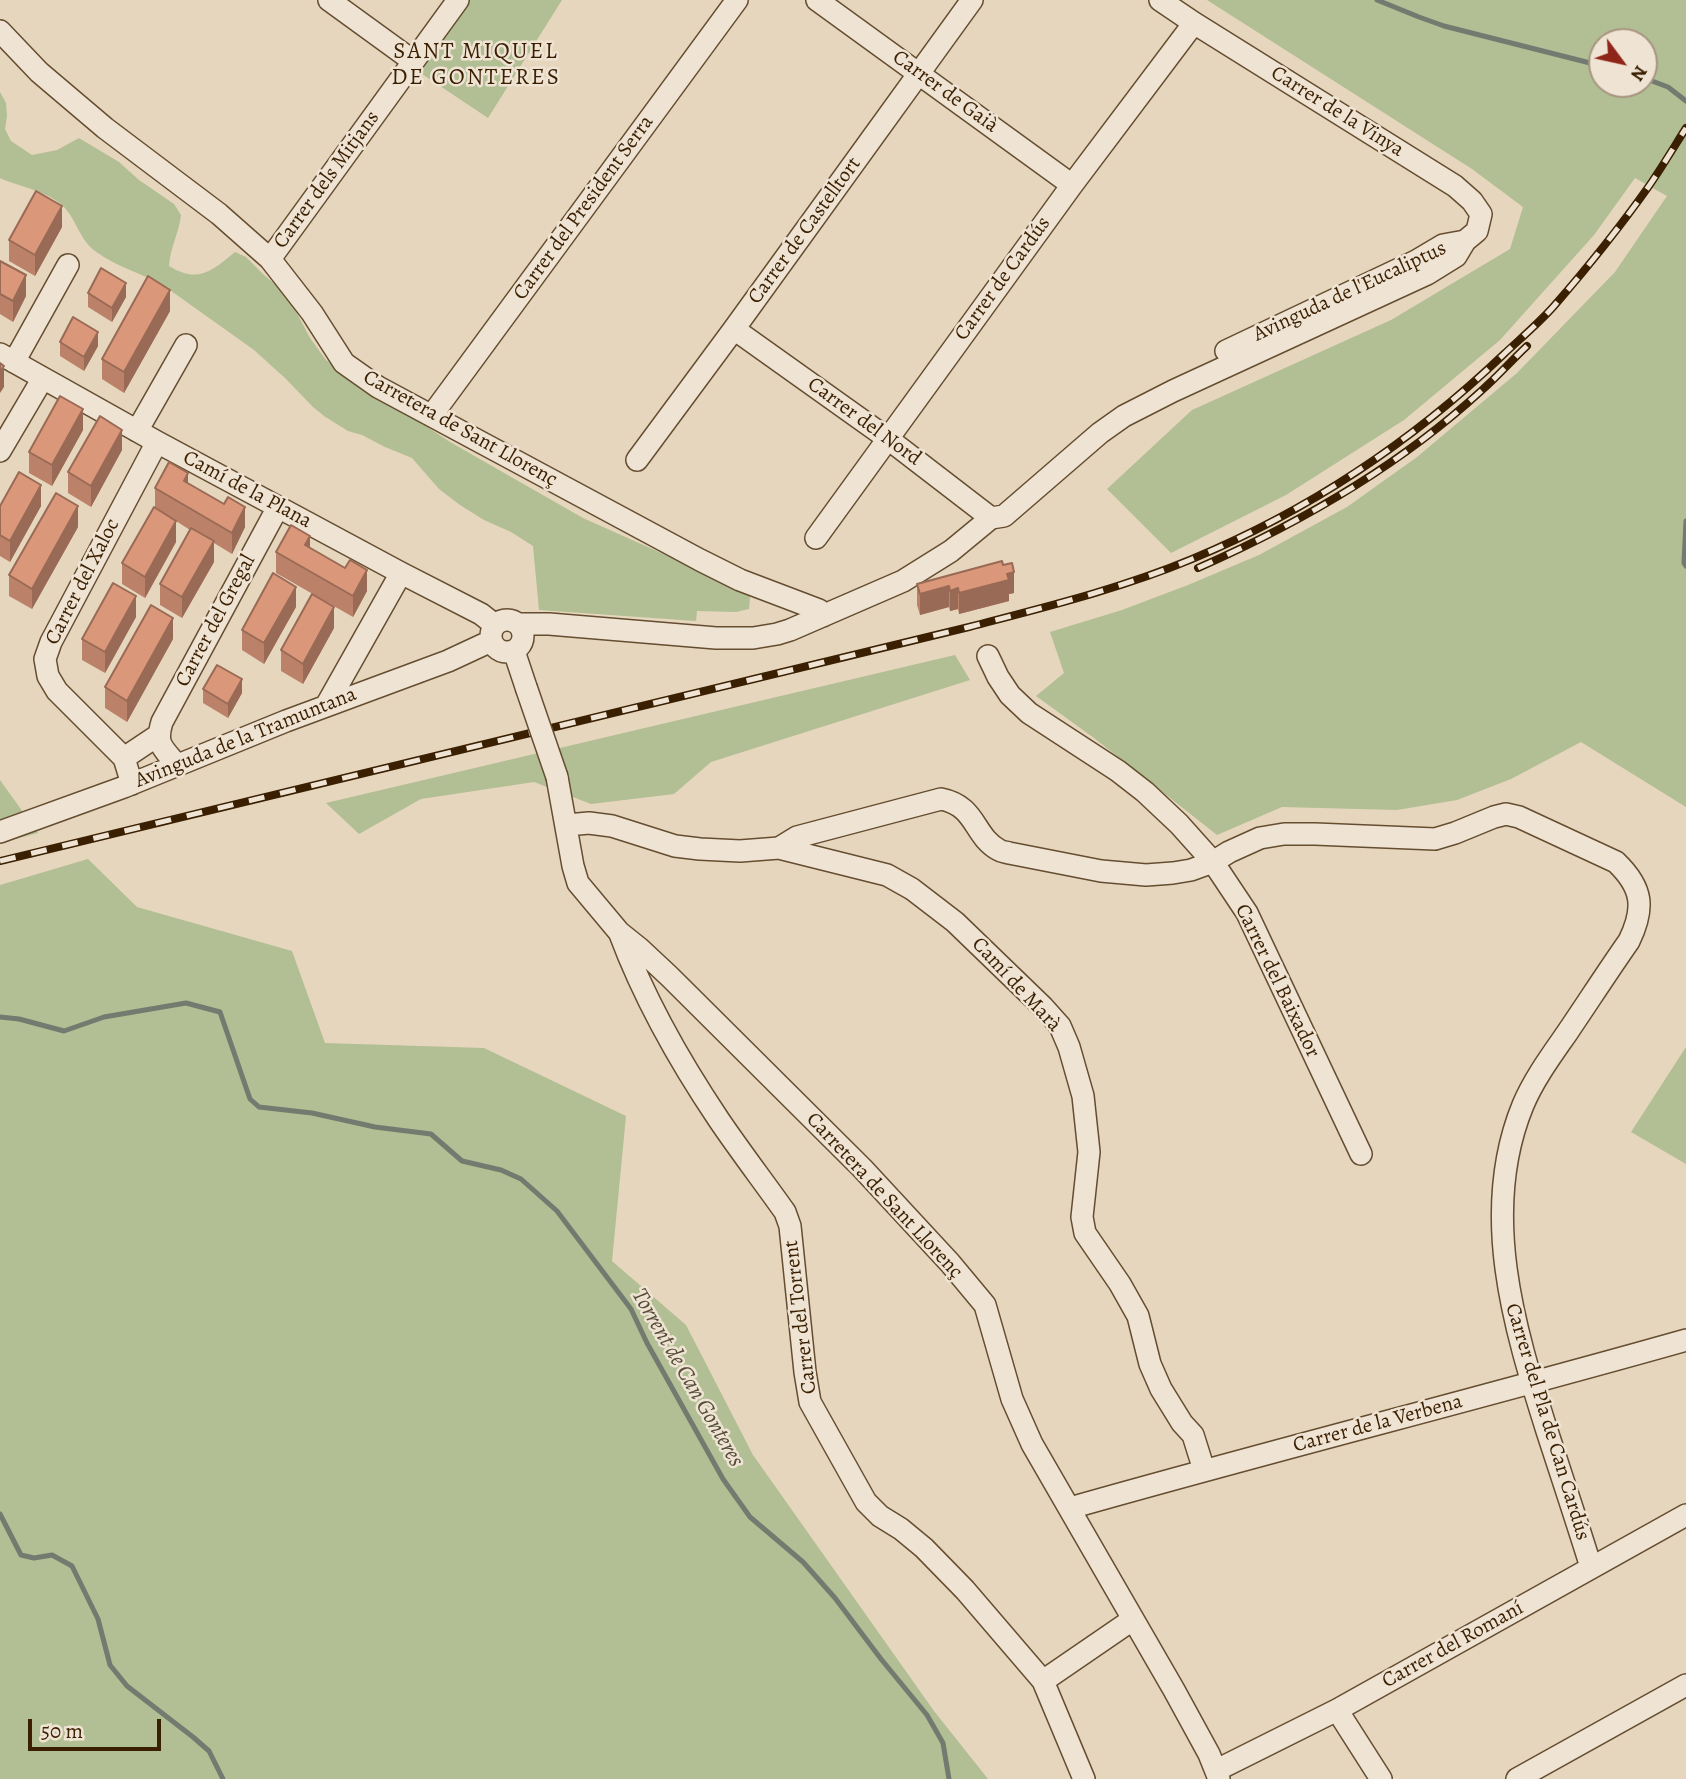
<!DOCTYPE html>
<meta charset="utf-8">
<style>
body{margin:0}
#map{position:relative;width:1686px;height:1779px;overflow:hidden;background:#e6d6bd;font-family:Alegreya,serif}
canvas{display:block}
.north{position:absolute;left:1588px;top:28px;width:70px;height:70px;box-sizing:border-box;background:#efe4d4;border:2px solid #a79580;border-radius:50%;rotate:123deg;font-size:19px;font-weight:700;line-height:28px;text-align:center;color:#3a1f01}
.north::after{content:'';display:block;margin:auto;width:24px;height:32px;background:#8f2418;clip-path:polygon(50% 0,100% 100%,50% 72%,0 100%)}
.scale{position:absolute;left:28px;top:1719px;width:133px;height:32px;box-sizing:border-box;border:4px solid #3a1f01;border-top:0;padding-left:9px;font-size:21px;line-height:24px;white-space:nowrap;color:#3a1f01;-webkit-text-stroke:5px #efe4d4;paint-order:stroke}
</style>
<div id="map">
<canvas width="1686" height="1779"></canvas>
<div class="north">N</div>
<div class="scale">50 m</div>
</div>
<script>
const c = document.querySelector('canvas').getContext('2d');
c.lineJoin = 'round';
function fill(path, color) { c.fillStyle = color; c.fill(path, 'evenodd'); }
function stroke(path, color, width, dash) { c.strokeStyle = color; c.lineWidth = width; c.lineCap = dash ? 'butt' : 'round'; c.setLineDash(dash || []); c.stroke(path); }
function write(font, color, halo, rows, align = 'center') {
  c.font = font + ' Alegreya,serif'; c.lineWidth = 5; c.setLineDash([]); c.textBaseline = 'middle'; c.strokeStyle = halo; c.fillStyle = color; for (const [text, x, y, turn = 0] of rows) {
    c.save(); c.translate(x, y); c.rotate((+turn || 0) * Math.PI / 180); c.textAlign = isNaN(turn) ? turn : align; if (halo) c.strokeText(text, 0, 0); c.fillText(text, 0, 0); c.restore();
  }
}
fill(new Path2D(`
 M469 0H562L488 118 416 70Z
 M1207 0H1686V807L1581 742 1511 779 1457 800 1397 810 1282 807 1217 835 1094 738 1036 696 1064 673 1050 632 1122 610 1188 585 1259 555 1347 507 1417 457 1517 373 1615 272 1667 196 1635 178 1594 235 1500 340 1404 420 1286 495 1171 553 1107 489 1192 410 1391 320 1510 249 1523 207 1472 169ZM1602 42H1644V84H1602Z
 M0 92 6 103 7 116 5 129 11 141 32 155 57 150 79 138 119 162 139 180 174 204 181 215C179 233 170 248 169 266 198 284 212 271 235 252L246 257 264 275 283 291 291 302 310 338 326 360 450 442 583 518 679 561C703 568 731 580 750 597L749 609 736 612 697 611 696 621 539 610 533 546 511 532 484 520 460 505 439 489 412 458 385 447 362 435 348 431 324 416 313 407 285 378 254 350 167 288C144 273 117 268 95 251 80 240 77 221 64 207 48 191 20 187 0 178Z
 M955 655 970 680 711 762 674 794 591 804 534 782 421 799 359 834 326 803Z
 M0 780 38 833 0 843Z
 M88 859 137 907 292 951 325 1043 484 1048 626 1116 612 1261 686 1325 753 1455 934 1711 988 1779H0V885Z
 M1686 1047V1164L1631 1132Z`), '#b2be93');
stroke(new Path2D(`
 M1377 0 1419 17 1444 26 1602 66
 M1644 78 1668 87 1686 101
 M1686 521 1684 563 1686 566
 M0 1017 19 1019 64 1031 104 1017 186 1003 220 1012 250 1099 259 1107 312 1113 375 1127 431 1134 462 1161 501 1170 521 1179 557 1211 631 1309 647 1343 723 1479 750 1517 803 1562 835 1598 881 1659 927 1715 943 1743 949 1779
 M0 1514 21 1555 34 1558 52 1555 72 1566 98 1619 110 1665 127 1686 193 1737 209 1751 223 1779`), '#737a6f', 5);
const street = new Path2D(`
 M329 0 413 61
 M817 0 1072 185
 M0 31 39 72 105 128 219 214 270 259 312 313 344 363 378 387 700 560 740 580 819 610 823 616
 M270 259 458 0
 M734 329 887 438 991 518
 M1226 351 1416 261 1443 245 1465 241
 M0 354 157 442 401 573 481 614 495 625
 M14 362 68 265
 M432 415 737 0
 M137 431 186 345
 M0 451 43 378
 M637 460 734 329 972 0
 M816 538 1072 185 1194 23
 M491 636a16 16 0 1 1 32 0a16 16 0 1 1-32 0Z
 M518 624H549L716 638H753L777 634 790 630 903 581 951 551 991 518 1004 516 1100 433 1124 416 1173 391 1427 274 1456 256 1465 241 1477 231 1481 214 1472 201 1455 186 1194 23 1160 0
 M514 651 526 687
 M988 656 998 677 1010 695 1029 713 1118 771 1145 792 1179 824 1213 862 1247 913 1361 1154
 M326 706 401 573
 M124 758 157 736
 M177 765C163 748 155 745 162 722L278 507
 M557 777 573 866 578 883 619 932 639 948 669 976 862 1168 950 1263 985 1305 1012 1399 1032 1444 1174 1690 1209 1754 1219 1779
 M132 784 124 758 57 691 48 676 45 659 51 642 157 442
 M567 825 589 823 612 826 675 846 700 849 740 851 779 848 887 875 912 889 955 922 1043 1007 1060 1026 1069 1047 1083 1096 1089 1152 1082 1217 1085 1233 1120 1284 1138 1316 1150 1364 1161 1389 1182 1423 1193 1435 1204 1470
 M0 832 124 787 286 721 448 661 491 641
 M779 848 797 837 941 799C977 806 973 836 999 850 1002 852 1006 852 1009 853L1101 871 1146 875 1173 873 1191 870 1213 862 1229 852 1260 838 1284 834H1315L1435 839 1455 833 1494 817 1506 814 1519 817 1616 862C1643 888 1645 908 1629 941 1608 971 1588 1002 1567 1033 1551 1056 1534 1079 1523 1105 1479 1212 1514 1327 1547 1431 1562 1477 1577 1522 1591 1567
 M620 934C644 998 680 1062 719 1120 740 1151 763 1181 785 1212L790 1226 805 1372 810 1402 866 1502 880 1516 901 1529 924 1548 965 1590 1043 1681 1084 1779
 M1070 1508C1274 1450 1481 1398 1686 1340
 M1043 1681 1132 1620
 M1337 1710 1381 1779
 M1217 1770 1337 1710 1686 1515
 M1517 1779 1686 1685`);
stroke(street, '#654d30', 24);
stroke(street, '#efe4d4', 21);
const rail = new Path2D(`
 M1198 568C1300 523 1398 467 1481 391 1497 377 1511 361 1527 346
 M0 861 969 627C1045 607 1120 589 1192 559 1308 511 1413 441 1504 354 1521 338 1539 323 1554 306 1587 268 1620 227 1649 186 1662 167 1674 147 1686 128`);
stroke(rail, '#3a1f01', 8);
stroke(rail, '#efe4d4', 5, [16]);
const streetBridge = new Path2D(`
 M526 687 557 777`);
stroke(streetBridge, '#654d30', 24, []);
stroke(streetBridge, '#efe4d4', 21);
fill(new Path2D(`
 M62 227 35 276 9 261V240Z
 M0 261 26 296 13 322 0 314Z
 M88 293 126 297 112 322 88 307Z
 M170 311 124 393 102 379V359Z
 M60 342 98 346 84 371 60 356Z
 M83 430 52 486 29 473V452Z
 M122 450 91 507 68 493V472Z
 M188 483 245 527 232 554 214 543V562L182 618 160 605V584L190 530 176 521V542L145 598 122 584V563L155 508V488Z
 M0 506H41L10 562 0 556Z
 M78 527 32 609 9 596V575Z
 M310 547 367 591 353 617 276 573V552Z
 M917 584 1014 593 1009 594V601L959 614 958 609 950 611 949 607 920 615 917 605Z
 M296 607 264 664 242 650V630Z
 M136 617 105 673 82 660V639Z
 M334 628 303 684 281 671V650Z
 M173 639 127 722 105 708V687Z
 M203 689 242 693 228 718 203 703Z`), '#bc8269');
fill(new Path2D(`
 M62 206V227L35 276V255Z
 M26 275V296L13 322V301Z
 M126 283V297L112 322V308Z
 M170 290V311L124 393V372Z
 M98 332V346L84 371V357Z
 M4 366V387L0 393V372Z
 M83 409V430L52 486V465Z
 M122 430V450L91 507V486Z
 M188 473V493L184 481Z
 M41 485V506L10 562V541Z
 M78 506V527L32 609V589Z
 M245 507V527L232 554V533Z
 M176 521V542L145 598V577Z
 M310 536V557L305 545Z
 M214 541V562L182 618V597Z
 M367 570V591L353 617V596Z
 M1014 572V593L1009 594V601L959 614V593L1007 574Z
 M949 586V607L920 615V594Z
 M296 587V607L264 664V643Z
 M958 588V609L950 611V591Z
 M136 596V617L105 673V652Z
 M334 607V628L303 684V664Z
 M173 618V639L127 722V701Z
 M242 679V693L228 718V704Z`), '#996a55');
const building = new Path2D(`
 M36 191 62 206 35 255 9 240Z
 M0 261 26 275 13 301 0 294Z
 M101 268 126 283 112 308 88 293Z
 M148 276 170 290 124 372 102 359Z
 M73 317 98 332 84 357 60 342Z
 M0 363 4 366 0 372Z
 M60 396 83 409 52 465 29 452Z
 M100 416 122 430 91 486 68 472Z
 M169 462 188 473 184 481 224 504 228 497 245 507 232 533 155 488Z
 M19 472 41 485 10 541 0 535V506Z
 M56 493 78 506 32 589 9 575Z
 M154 507 176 521 145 577 122 563Z
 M291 525 310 536 305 545 345 568 350 560 367 570 353 596 276 552Z
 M191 528 214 541 182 597 160 584Z
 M1002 561 1003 565 1012 563 1014 572 1007 574 1009 580 959 593 958 588 950 591 949 586 920 594 917 584Z
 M273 573 296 587 264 643 242 630Z
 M113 583 136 596 105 652 82 639Z
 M312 594 334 607 303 664 281 650Z
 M151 605 173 618 127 701 105 687Z
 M217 665 242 679 228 704 203 689Z`);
fill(building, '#db977a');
stroke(building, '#996a55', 2);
write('21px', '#3a1f01', '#efe4d4', [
 ["Carrer de Gaià",945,92,36],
 ["Carrer de la Vinya",1337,112,32],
 ["Carrer dels Mitjans",327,180,-54],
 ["Carrer del President Serra",584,208,-54],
 ["Carrer de Castelltort",805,231,-54],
 ["Carrer de Cardús",1003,279,-54],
 ["Avinguda de l'Eucaliptus",1350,292,-25],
 ["Carrer del Nord",864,422,36],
 ["Carretera de Sant Llorenç",460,429,29],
 ["Camí de la Plana",247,490,28],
 ["Carrer del Xaloc",83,582,-63],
 ["Carrer del Gregal",216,621,-62],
 ["Avinguda de la Tramuntana",246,738,-22],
 ["Carrer del Baixador",1277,981,64],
 ["Camí de Marà",1016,985,47],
 ["Carretera de Sant Llorenç",884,1196,47],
 ["Carrer del Torrent",801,1317,-97],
 ["Carrer del Pla de Can Cardús",1547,1422,73],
 ["Carrer de la Verbena",1378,1424,-15],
 ["Carrer del Romaní",1453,1645,-29]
]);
c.letterSpacing = '2px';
write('23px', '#3a1f01', '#efe4d4', [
 ["SANT MIQUEL",476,52],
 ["DE GONTERES",476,78]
]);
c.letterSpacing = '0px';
write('italic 23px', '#564d38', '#efe4d4', [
 ["Torrent de Can Gonteres",687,1378,60]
]);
</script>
